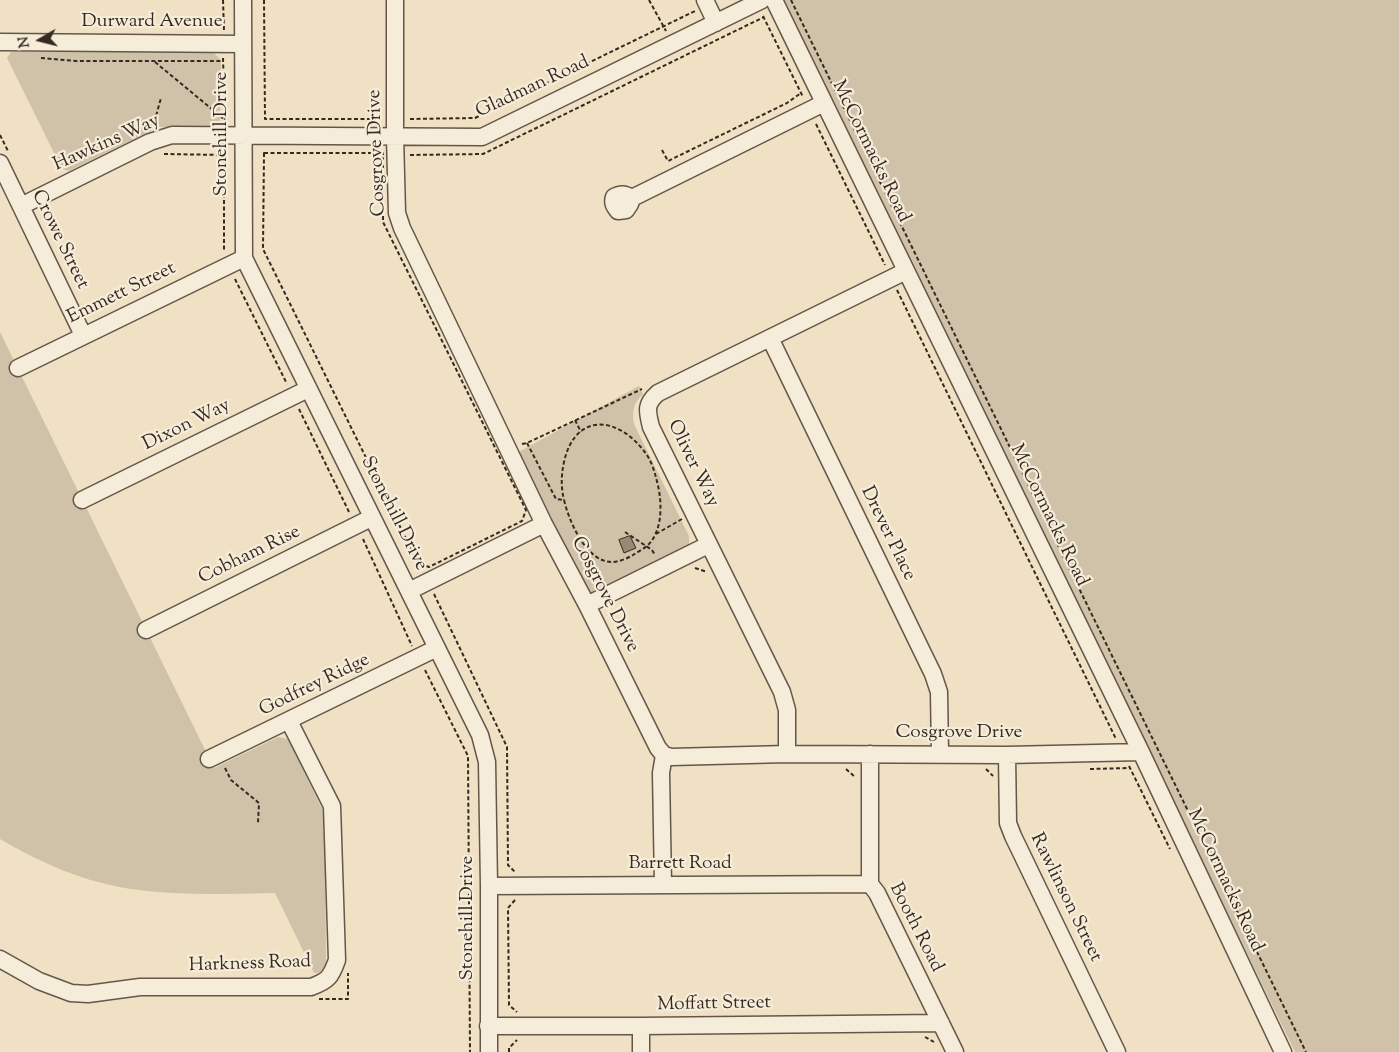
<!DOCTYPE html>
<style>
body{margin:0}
#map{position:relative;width:1399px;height:1052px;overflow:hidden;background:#f0e1c4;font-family:"Sorts Mill Goudy",serif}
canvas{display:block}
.north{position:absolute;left:15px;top:15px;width:50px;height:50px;-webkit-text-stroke:4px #f5ecd9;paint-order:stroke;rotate:262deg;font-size:14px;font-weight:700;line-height:20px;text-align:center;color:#362920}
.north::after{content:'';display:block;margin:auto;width:18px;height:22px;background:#362920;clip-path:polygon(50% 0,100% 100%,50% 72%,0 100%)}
</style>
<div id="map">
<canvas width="1399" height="1052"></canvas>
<div class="north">N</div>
</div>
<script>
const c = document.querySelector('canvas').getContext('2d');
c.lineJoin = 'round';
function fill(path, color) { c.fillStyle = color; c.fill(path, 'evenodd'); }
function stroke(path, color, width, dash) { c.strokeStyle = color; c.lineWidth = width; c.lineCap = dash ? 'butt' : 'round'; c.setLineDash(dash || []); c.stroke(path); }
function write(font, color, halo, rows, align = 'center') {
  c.font = font + ' "Sorts Mill Goudy",serif'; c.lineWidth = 4.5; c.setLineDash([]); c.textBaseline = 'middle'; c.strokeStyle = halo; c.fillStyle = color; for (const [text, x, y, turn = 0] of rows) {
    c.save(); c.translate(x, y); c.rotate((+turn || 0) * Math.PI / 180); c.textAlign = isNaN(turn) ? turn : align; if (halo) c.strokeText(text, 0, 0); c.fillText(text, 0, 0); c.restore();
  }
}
fill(new Path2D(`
 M782 0H1399V1052H1295Z
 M11 52H213L221 60 220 120 213 127H159L69 171 62 169 7 58Z
 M0 332 214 768 278 737 288 739 325 815 326 966 319 973H314L275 893C227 894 179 896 131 889 84 882 41 863 0 839Z
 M639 386 643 394C633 404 632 410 634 424L689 536V546L588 596 515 454Z`), '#d0c2a8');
const building = new Path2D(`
 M630 536 636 548 624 553 619 540Z`);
fill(building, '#978975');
stroke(building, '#362920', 1);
const minor = new Path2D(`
 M243 0 244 258 480 735 487 762 489 886V1052
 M395 0V136L397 213 402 228 544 524 587 605 658 748 664 755 671 757 787 754 1007 755 1141 752
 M705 0 716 23
 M774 0 1141 752 1283 1052
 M0 42 243 44
 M0 163 83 335
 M632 198C625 194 621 193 614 197 612 203 614 206 618 211L626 210 630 204 632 198 824 103
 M21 206 150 142 172 135 482 137 762 0
 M770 338 933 674 939 692 940 754
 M18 368 244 258
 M82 500 308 389
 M409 591 544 524
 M587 605 708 545
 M146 630 371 518
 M787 754V710L782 692 651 427C647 411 645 404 658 393L906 271
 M870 754V884L877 893 955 1052
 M1007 755 1008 823 1013 836 1117 1052
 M209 759 437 648
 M663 885 661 773 664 755
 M489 886 870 884
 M0 959 39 981 71 993 88 994 140 987H311C328 981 331 977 337 960L332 806 289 721
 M488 1026H641L941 1023
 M641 1026V1052`);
stroke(minor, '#645749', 19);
stroke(new Path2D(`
 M223 0 224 31
 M264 0 265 119H381
 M649 0 666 31
 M791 0 1306 1052
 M763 16 803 97
 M41 58 76 61H223
 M223 58 225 121
 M155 62 225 120
 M410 119 475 118 695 11
 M816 124 885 265
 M150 127 156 116 161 98
 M0 135 8 151
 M224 148V251
 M662 150 668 161 787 103 801 93
 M264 153H383V222L526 510 522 521 429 567 418 563 263 249Z
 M164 154 224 155
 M410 155 483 154 764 17
 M235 279 287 384
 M897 290 1116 739
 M299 409 349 512
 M575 420 581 432
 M527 443 556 499 564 500C569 521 586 562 612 562 619 562 628 558 633 555 638 552 645 548 649 544 664 528 662 497 656 478 654 469 650 458 644 451 616 415 575 413 564 462 561 476 561 487 564 500
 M522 444 527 443 642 389
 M625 532 652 550 655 555
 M656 534 682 519
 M363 539 412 646
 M695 568 707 572
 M434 594 507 747 508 865 515 872
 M425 670 468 756 470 1052
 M1129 766 1170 849
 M225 768 231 780 259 803 258 823
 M846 769 855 777
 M986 769 993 776
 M1090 769 1130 768
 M515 900 508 908 509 1005 517 1012
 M319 999H348V973
 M925 1037 934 1042
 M509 1052V1048L517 1040`), '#362920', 2, [4, 2.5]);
stroke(minor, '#f5ecd9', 16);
write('19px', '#362920', '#f5ecd9', [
 ["Durward Avenue",152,23],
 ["Gladman Road",533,88,-25],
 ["Stonehill Drive",223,134,-90],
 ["Hawkins Way",107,144,-24],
 ["McCormacks Road",870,152,64],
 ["Cosgrove Drive",378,153,-92],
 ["Crowe Street",59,240,64],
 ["Emmett Street",122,294,-26],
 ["Dixon Way",187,426,-26],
 ["Oliver Way",692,464,64],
 ["Stonehill Drive",393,514,63],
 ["McCormacks Road",1048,516,64],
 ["Drever Place",887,534,64],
 ["Cobham Rise",250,556,-26],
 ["Cosgrove Drive",604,595,63],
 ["Godfrey Ridge",315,686,-26],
 ["Cosgrove Drive",959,734],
 ["Barrett Road",680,865],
 ["McCormacks Road",1224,881,65],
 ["Rawlinson Street",1065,898,64],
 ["Stonehill Drive",469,918,-90],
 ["Booth Road",915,928,63],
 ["Harkness Road",250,965,-2],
 ["Moffatt Street",714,1005,-1]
]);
</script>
